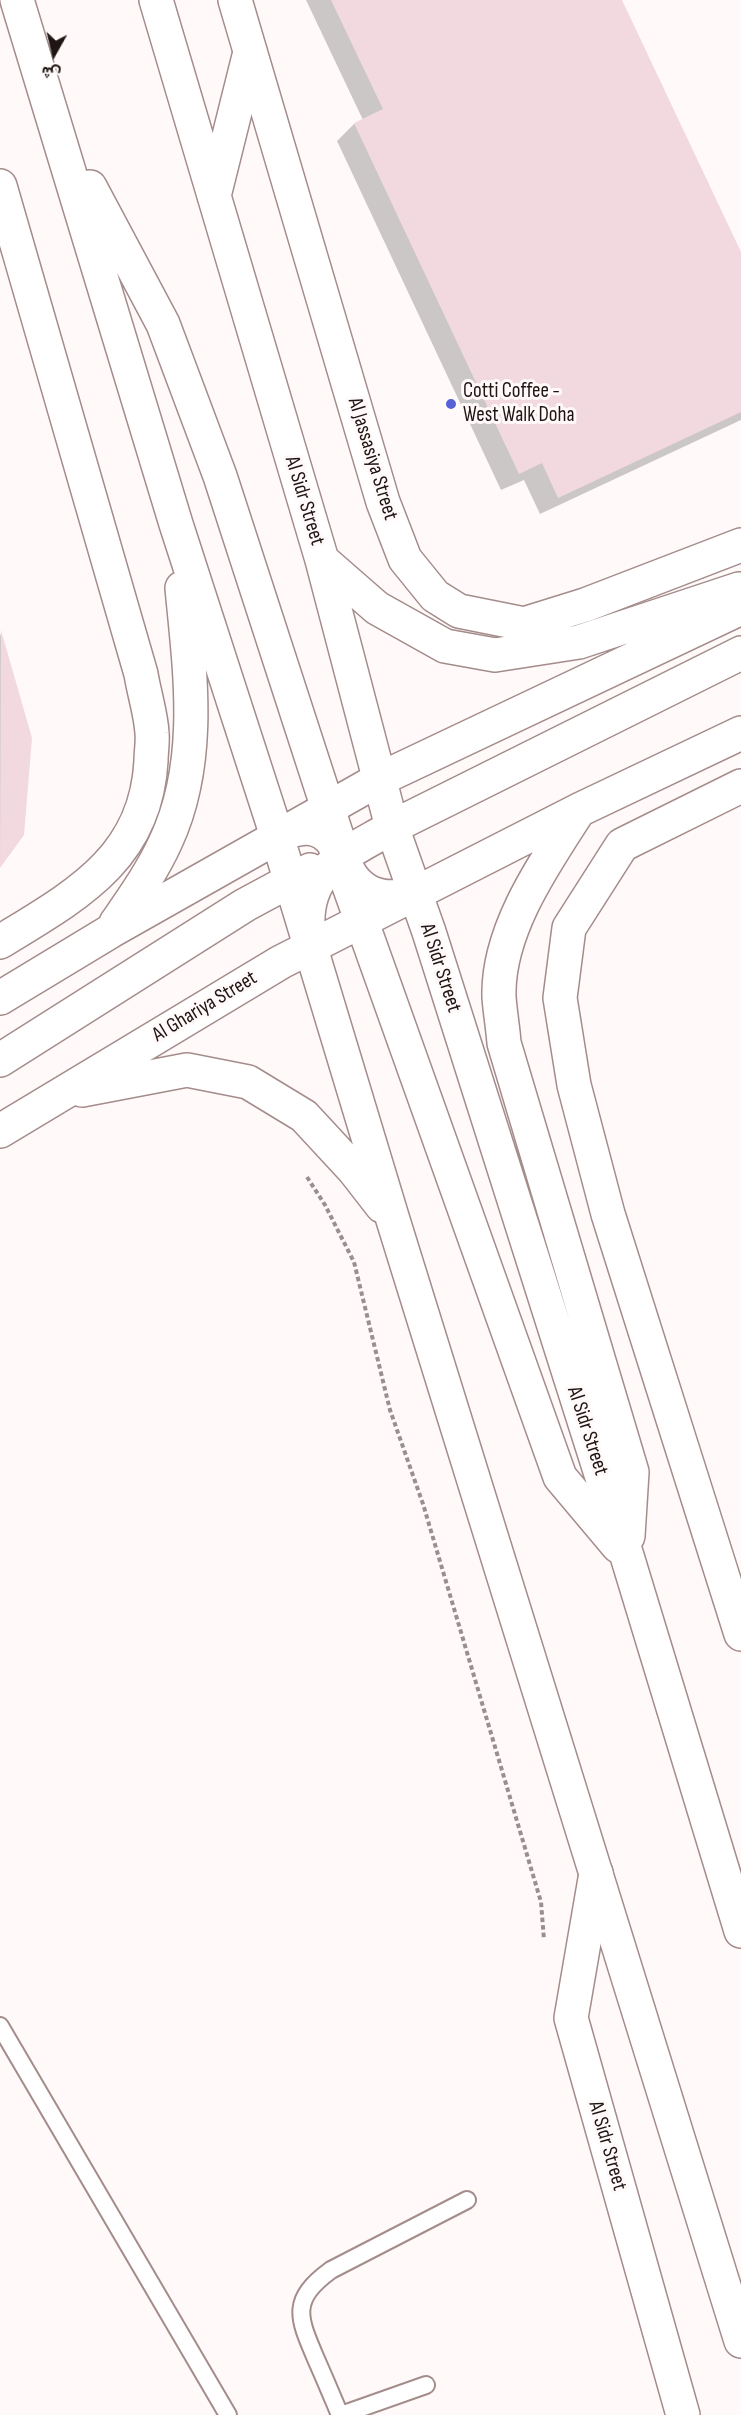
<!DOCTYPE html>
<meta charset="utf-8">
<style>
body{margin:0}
#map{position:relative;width:741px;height:2415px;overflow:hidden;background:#fff9f9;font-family:"Sofia Sans Condensed",Vazirmatn,sans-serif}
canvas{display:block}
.north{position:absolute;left:24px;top:24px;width:60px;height:60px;-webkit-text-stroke:4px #fff9f9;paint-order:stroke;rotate:188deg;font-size:16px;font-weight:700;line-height:24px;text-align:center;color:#1e1514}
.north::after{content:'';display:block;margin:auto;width:21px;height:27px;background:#1e1514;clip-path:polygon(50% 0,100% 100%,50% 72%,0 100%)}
</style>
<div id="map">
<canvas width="741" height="2415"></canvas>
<div class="north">ش</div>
</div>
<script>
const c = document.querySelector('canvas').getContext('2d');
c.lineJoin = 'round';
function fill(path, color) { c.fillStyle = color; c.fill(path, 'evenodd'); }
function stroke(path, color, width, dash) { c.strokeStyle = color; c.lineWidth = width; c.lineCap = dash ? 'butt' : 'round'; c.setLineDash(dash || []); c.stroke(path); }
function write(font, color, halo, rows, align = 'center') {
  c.font = font + ' "Sofia Sans Condensed",sans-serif'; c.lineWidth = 6; c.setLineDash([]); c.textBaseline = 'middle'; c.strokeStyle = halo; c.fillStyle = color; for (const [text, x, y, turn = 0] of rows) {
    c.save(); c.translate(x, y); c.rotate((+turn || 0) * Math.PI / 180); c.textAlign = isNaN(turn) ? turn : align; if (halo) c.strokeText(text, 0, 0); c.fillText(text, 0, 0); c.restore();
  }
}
fill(new Path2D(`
 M306 0H621L741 255V420L540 514 524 480 501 490 337 141 354 124 363 120Z
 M0 633 30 738 22 834 0 866Z`), '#0003');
fill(new Path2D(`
 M331 0H622L741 252V412L558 498 542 463 519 474 354 123 383 109Z
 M1 630 32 738 24 835 0 868Z`), '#f2d8df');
const lane = new Path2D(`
 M0 2026 228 2415
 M340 2415C332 2396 324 2377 316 2359 298 2317 290 2300 331 2270L467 2200
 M341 2415 426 2385`);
const street = new Path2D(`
 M235 0 383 502 405 559 435 596 459 611 524 624 585 605 741 545
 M0 186 141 674C144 693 151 714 152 733 153 742 151 752 151 761 146 859 75 896 0 942
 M741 786 622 845 569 928 560 998 574 1085 608 1214 741 1634
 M596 1873 571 2018 683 2415`);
const secondary = new Path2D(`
 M17 0 176 524 277 836 393 1220 741 2341
 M156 0 322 560 392 827 429 932 627 1556 741 1931
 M90 187 163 324 220 476 348 870C362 897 389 901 415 893
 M214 196 250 52
 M322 560 377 608 445 646 495 655 579 642 739 589
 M579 810C544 864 497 931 499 997 500 1012 503 1028 504 1043L632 1472 628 1536
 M277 836C298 827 319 822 334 844L560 1477 618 1546
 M116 923C134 897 153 870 166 841 203 761 190 672 182 588
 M308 927C305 867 349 853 392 827L741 653
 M0 998 111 931 378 780 741 608
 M0 1060 245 905 310 870
 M82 1090 187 1070 248 1082 304 1116 354 1170 382 1206
 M0 1131 281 962 579 810 741 733`);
stroke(lane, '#a48c8b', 20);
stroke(street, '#a48c8b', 36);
stroke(secondary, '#a48c8b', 36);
stroke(new Path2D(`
 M307 1177 325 1205 354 1262 390 1410 423 1504 541 1902 544 1940`), '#97908f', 4, [4.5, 3]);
stroke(lane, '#fff', 16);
stroke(street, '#fff', 33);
stroke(secondary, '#fff', 33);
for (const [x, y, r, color] of [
 [451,404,6,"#5561d7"]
]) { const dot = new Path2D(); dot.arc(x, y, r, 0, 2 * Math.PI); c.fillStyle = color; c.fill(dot); stroke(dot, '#fff9f9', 2); }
write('21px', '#1e1514', '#fff9f9', [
 ["Cotti Coffee -",463,392],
 ["West Walk Doha",463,416]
], 'left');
write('21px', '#1e1514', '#fff9f9', [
 ["Al Jassasiya Street",372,459,73],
 ["Al Sidr Street",304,501,73],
 ["Al Sidr Street",440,968,72],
 ["Al Ghariya Street",205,1007,-31],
 ["Al Sidr Street",587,1431,72],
 ["Al Sidr Street",607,2146,74]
]);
</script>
